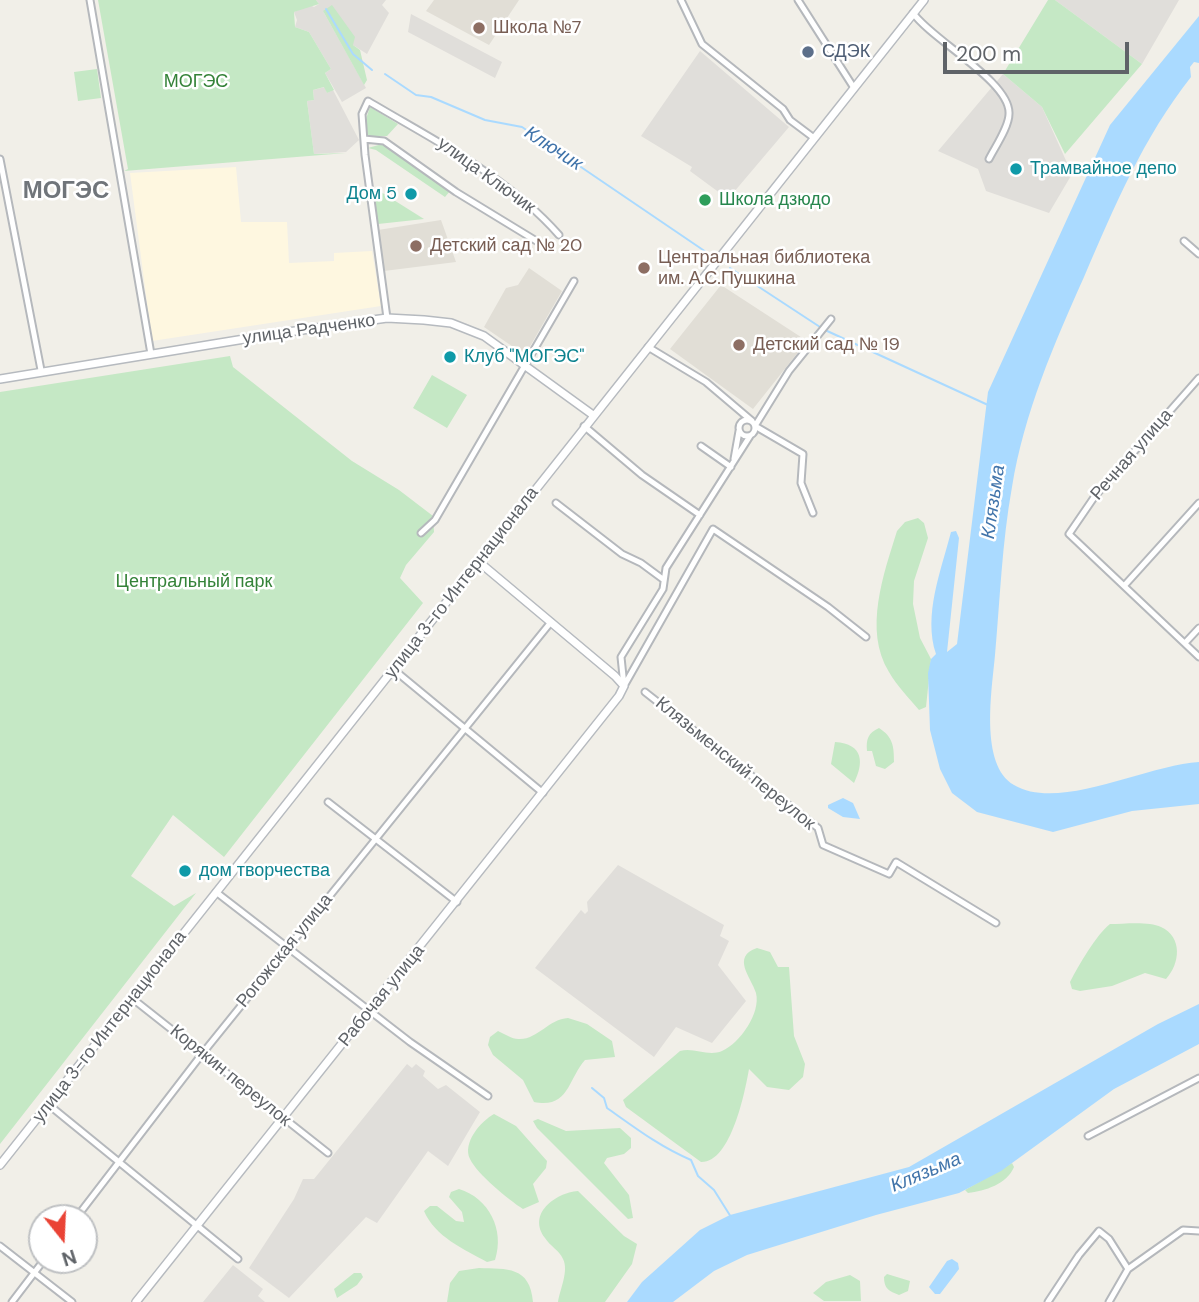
<!DOCTYPE html>
<meta charset="utf-8">
<style>
body{margin:0}
#map{position:relative;width:1199px;height:1302px;overflow:hidden;background:#f1efe8;font-family:"DM Sans",sans-serif}
canvas{display:block}
.north{position:absolute;left:28px;top:1204px;width:70px;height:70px;box-sizing:border-box;background:#fff;border:2px solid #bfc1c3;border-radius:50%;rotate:162deg;font-size:19px;font-weight:700;line-height:28px;text-align:center;color:#5f6368}
.north::after{content:'';display:block;margin:auto;width:24px;height:32px;background:#ea4335;clip-path:polygon(50% 0,100% 100%,50% 72%,0 100%)}
.scale{position:absolute;left:943px;top:42px;width:186px;height:32px;box-sizing:border-box;border:4px solid #5f6368;border-top:0;padding-left:9px;font-size:21px;line-height:24px;white-space:nowrap;color:#5f6368;-webkit-text-stroke:5px #fff;paint-order:stroke}
</style>
<div id="map">
<canvas width="1199" height="1302"></canvas>
<div class="north">N</div>
<div class="scale">200 m</div>
</div>
<script>
const c = document.querySelector('canvas').getContext('2d');
c.lineJoin = 'round';
function fill(path, color) { c.fillStyle = color; c.fill(path, 'evenodd'); }
function stroke(path, color, width, dash) { c.strokeStyle = color; c.lineWidth = width; c.lineCap = dash ? 'butt' : 'round'; c.setLineDash(dash || []); c.stroke(path); }
function write(font, color, halo, rows, align = 'center') {
  c.font = font + ' "DM Sans",sans-serif'; c.lineWidth = 5; c.setLineDash([]); c.textBaseline = 'middle'; c.strokeStyle = halo; c.fillStyle = color; for (const [text, x, y, turn = 0] of rows) {
    c.save(); c.translate(x, y); c.rotate((+turn || 0) * Math.PI / 180); c.textAlign = isNaN(turn) ? turn : align; if (halo) c.strokeText(text, 0, 0); c.fillText(text, 0, 0); c.restore();
  }
}
fill(new Path2D(`
 M236 167 241 222H287L289 263 334 261V253L372 251 381 306 152 341 130 173Z`), '#fef7e0');
fill(new Path2D(`
 M316 0H386L382 5 389 13 367 54 353 45 323 11 366 88 342 102 325 73 331 69 309 32 295 27 297 20 294 12 310 5 314 7 319 4Z
 M1055 0H1179L1142 64Z
 M411 14 502 62 495 78 408 32Z
 M700 51 789 127 728 199 690 171 692 167 641 136Z
 M1003 74 1042 107 1072 174 1049 213 986 191 978 169 938 151Z
 M325 87 327 93 333 90 359 140 346 152 314 154 307 101 314 100 313 90Z
 M618 865 724 925 720 936 729 941 718 965 746 1001 712 1043 676 1027 654 1057 535 968 581 910 585 914 588 911 587 902Z
 M407 1064 412 1068 416 1064 425 1071 423 1076 438 1089 446 1085 480 1112 448 1166 428 1151 377 1223 366 1217 289 1298 249 1268 294 1199 303 1179H314Z
 M233 1265 263 1289 258 1296 265 1302H203Z`), '#e0deda');
fill(new Path2D(`
 M434 0H519L489 45 426 11Z
 M441 220 456 262 384 271 378 230Z
 M529 268 562 291 525 355 484 327 506 288 518 285Z
 M721 285 807 341 753 409 670 349Z`), '#e1ded6');
fill(new Path2D(`
 M98 0H316L319 4 294 12 295 27 309 32 331 69 325 73 334 90 327 93 324 87 313 90 314 100 307 101 314 154 346 153 124 171 128 169Z
 M1048 0H1055L1142 64 1065 154 1042 107 1003 74Z
 M332 5 355 37 353 45 360 50 367 80 364 85 323 11Z
 M97 69 101 98 78 101 74 72Z
 M370 107 398 124 387 136H367L366 119Z
 M382 144 450 191 445 197 376 150 368 148Z
 M373 187 424 219 378 224Z
 M230 356 233 367 352 461 399 490 433 516 434 532 406 565 400 578 423 603 224 857 173 815 131 876 174 906 196 893 0 1144V392Z
 M432 375 467 395 447 428 413 408Z
 M918 518 924 523 928 538 914 581 913 604 920 638 931 659 926 707 919 710C909 698 897 686 889 672 863 630 884 573 897 531L905 522Z
 M879 728C893 737 894 746 894 762L885 769 876 766 872 751H867C866 739 868 733 879 728Z
 M835 742C864 744 864 763 854 783L831 764Z
 M1110 924C1124 924 1149 921 1161 927 1183 937 1180 964 1166 979L1145 973 1112 986 1080 991 1072 989 1070 982C1079 965 1096 935 1110 924Z
 M757 948 770 952 778 967H789L794 1036 805 1064 803 1077 789 1090 767 1087 749 1069C745 1092 731 1163 701 1162L626 1107 623 1100 680 1051C694 1047 708 1057 722 1051 740 1043 761 1013 756 993 751 977 731 957 757 948Z
 M568 1018 587 1024 612 1041 615 1057 585 1060C568 1079 569 1109 534 1102L523 1080 493 1055 488 1045 490 1037 498 1031C505 1034 513 1040 520 1039 538 1039 549 1019 568 1018Z
 M494 1114 516 1126 547 1161 546 1168 533 1184 539 1202 523 1209C509 1200 477 1174 470 1159 462 1143 481 1121 494 1114Z
 M538 1119 566 1131 620 1128 631 1138V1148L624 1154 607 1158 604 1163 629 1195 633 1218 628 1219 537 1128 533 1121Z
 M1012 1163 1014 1167C1007 1184 985 1191 968 1193L965 1190Z
 M459 1189C489 1198 505 1230 495 1260L487 1262C464 1249 435 1237 424 1211L430 1206H437L456 1221 464 1222 462 1212 449 1197 451 1192Z
 M578 1191 624 1236 637 1244 632 1264 605 1302H558C560 1289 569 1271 563 1259 559 1250 550 1246 545 1238 527 1214 555 1193 578 1191Z
 M479 1268C507 1269 530 1266 533 1302H447L450 1283 459 1271Z
 M354 1273H361L363 1277 357 1285 337 1298 334 1289Z
 M887 1274 910 1281 908 1291 899 1295C889 1291 884 1289 884 1277Z
 M850 1275 860 1281 861 1301H824L813 1293 826 1282Z`), '#c5e8c5');
fill(new Path2D(`
 M1199 16V63L1194 62 1190 67 1191 77C1143 138 1115 205 1084 277 1054 344 1024 413 1012 487 1002 542 1000 600 995 655 992 689 979 765 1014 785 1059 812 1146 765 1199 762V804L1132 811 1053 832 977 812 952 793 940 769 930 730 928 673 931 659 936 654C923 615 941 571 951 532L956 531 959 538 947 652 957 644 988 392 1110 125Z
 M843 798 853 803 860 819 843 817 828 808V805Z
 M1199 1004V1044L1114 1089 1001 1171 959 1193 876 1215 747 1255 714 1271 673 1302H627L642 1282 700 1230 730 1215 909 1167 1158 1024Z
 M952 1259 958 1263 959 1269 940 1294H935L929 1287 947 1261Z`), '#aadaff');
stroke(new Path2D(`
 M326 9 353 54 372 70
 M385 74 416 95 431 97 485 120 522 127 709 254
 M730 268 820 327
 M825 330 988 405
 M592 1088 604 1098 607 1108C634 1127 660 1147 691 1160L698 1176 714 1190 731 1217`), '#aadaff', 2);
const street = new Path2D(`
 M90 0 151 354
 M681 0 702 44 783 109 790 120 814 138
 M798 0 854 88
 M913 13C932 40 1011 82 1009 114 1009 127 995 147 989 159
 M364 139 384 141 456 192 538 242
 M0 159 41 370
 M1184 241 1199 254
 M387 318 365 155 362 114 368 101C435 141 507 176 559 235
 M648 347 706 382 752 421
 M1199 378 1095 496 1069 534 1199 657
 M739 428a8 8 0 1 1 16 0a8 8 0 1 1-16 0Z
 M584 426 642 475 700 515
 M701 446 731 467
 M734 459 739 431
 M556 503 622 554 641 563 664 580
 M813 513 801 483 803 454 755 426 789 371 831 319
 M421 533 435 520 574 281
 M1124 586 1199 503
 M1185 643 1199 628
 M393 669 543 793
 M624 686 713 529 828 607 866 637
 M624 686 621 657 663 589 666 568 750 436
 M645 692 818 828 823 845 889 874 896 862 996 923
 M328 802 457 902
 M216 892 410 1042 488 1096
 M133 999 328 1153
 M49 1105 238 1259
 M1088 1136 1199 1078
 M76 1218 202 1054 551 622
 M0 1246 72 1302
 M12 1302 44 1260
 M1048 1302 1079 1255 1099 1231 1109 1239 1128 1269
 M1109 1302 1128 1269 1183 1230 1199 1231`);
const secondary = new Path2D(`
 M0 379 281 333 387 318 424 320 451 323 484 336 593 415
 M0 1165 924 0
 M136 1302 619 696 624 686 615 676 479 562`);
stroke(street, '#b5b8bc', 9);
stroke(secondary, '#b6babf', 10);
stroke(street, '#fff', 5);
stroke(secondary, '#fff', 7);
for (const [x, y, r, color] of [
 [479,28,7,"#8d6e63"],
 [808,52,7,"#5c6f8a"],
 [1016,169,7,"#0f9aa8"],
 [411,194,7,"#0f9aa8"],
 [705,200,7,"#2e9e5b"],
 [416,246,7,"#8d6e63"],
 [644,268,7,"#8d6e63"],
 [739,345,7,"#8d6e63"],
 [450,357,7,"#0f9aa8"],
 [185,871,7,"#0f9aa8"]
]) { const dot = new Path2D(); dot.arc(x, y, r, 0, 2 * Math.PI); c.fillStyle = color; c.fill(dot); stroke(dot, '#fff', 2.5); }
write('18px', '#785e54', '#fff', [
 ["Школа №7",493,28],
 ["Детский сад № 20",430,246],
 ["Центральная библиотека",658,258],
 ["им. А.С.Пушкина",658,279],
 ["Детский сад № 19",753,345]
], 'left');
write('18px', '#4e5e75', '#fff', [
 ["СДЭК",822,52]
], 'left');
write('18px', '#348238', '#fff', [
 ["МОГЭС",196,82],
 ["Центральный парк",194,582]
]);
write('18px', '#0d838f', '#fff', [
 ["Трамвайное депо",1030,169],
 ["Дом 5",397,194,"right"],
 ["Клуб \"МОГЭС\"",464,357],
 ["дом творчества",199,871]
], 'left');
write('18px', '#5f6368', '#fff', [
 ["улица Ключик",486,176,36],
 ["улица Радченко",309,330,-8],
 ["Речная улица",1132,455,-49],
 ["улица 3-го Интернационала",462,583,-52],
 ["Клязьменский переулок",735,764,39],
 ["Рогожская улица",285,951,-51],
 ["Рабочая улица",382,996,-51],
 ["улица 3-го Интернационала",110,1027,-52],
 ["Корякин переулок",230,1076,39]
]);
write('18px', '#27864d', '#fff', [
 ["Школа дзюдо",719,200]
], 'left');
write('italic 19px', '#4174aa', '#fff', [
 ["Ключик",553,149,33],
 ["Клязьма",994,502,-82],
 ["Клязьма",926,1173,-23]
]);
write('bold 24px', '#70757a', '#fff', [
 ["МОГЭС",66,192]
]);
</script>
